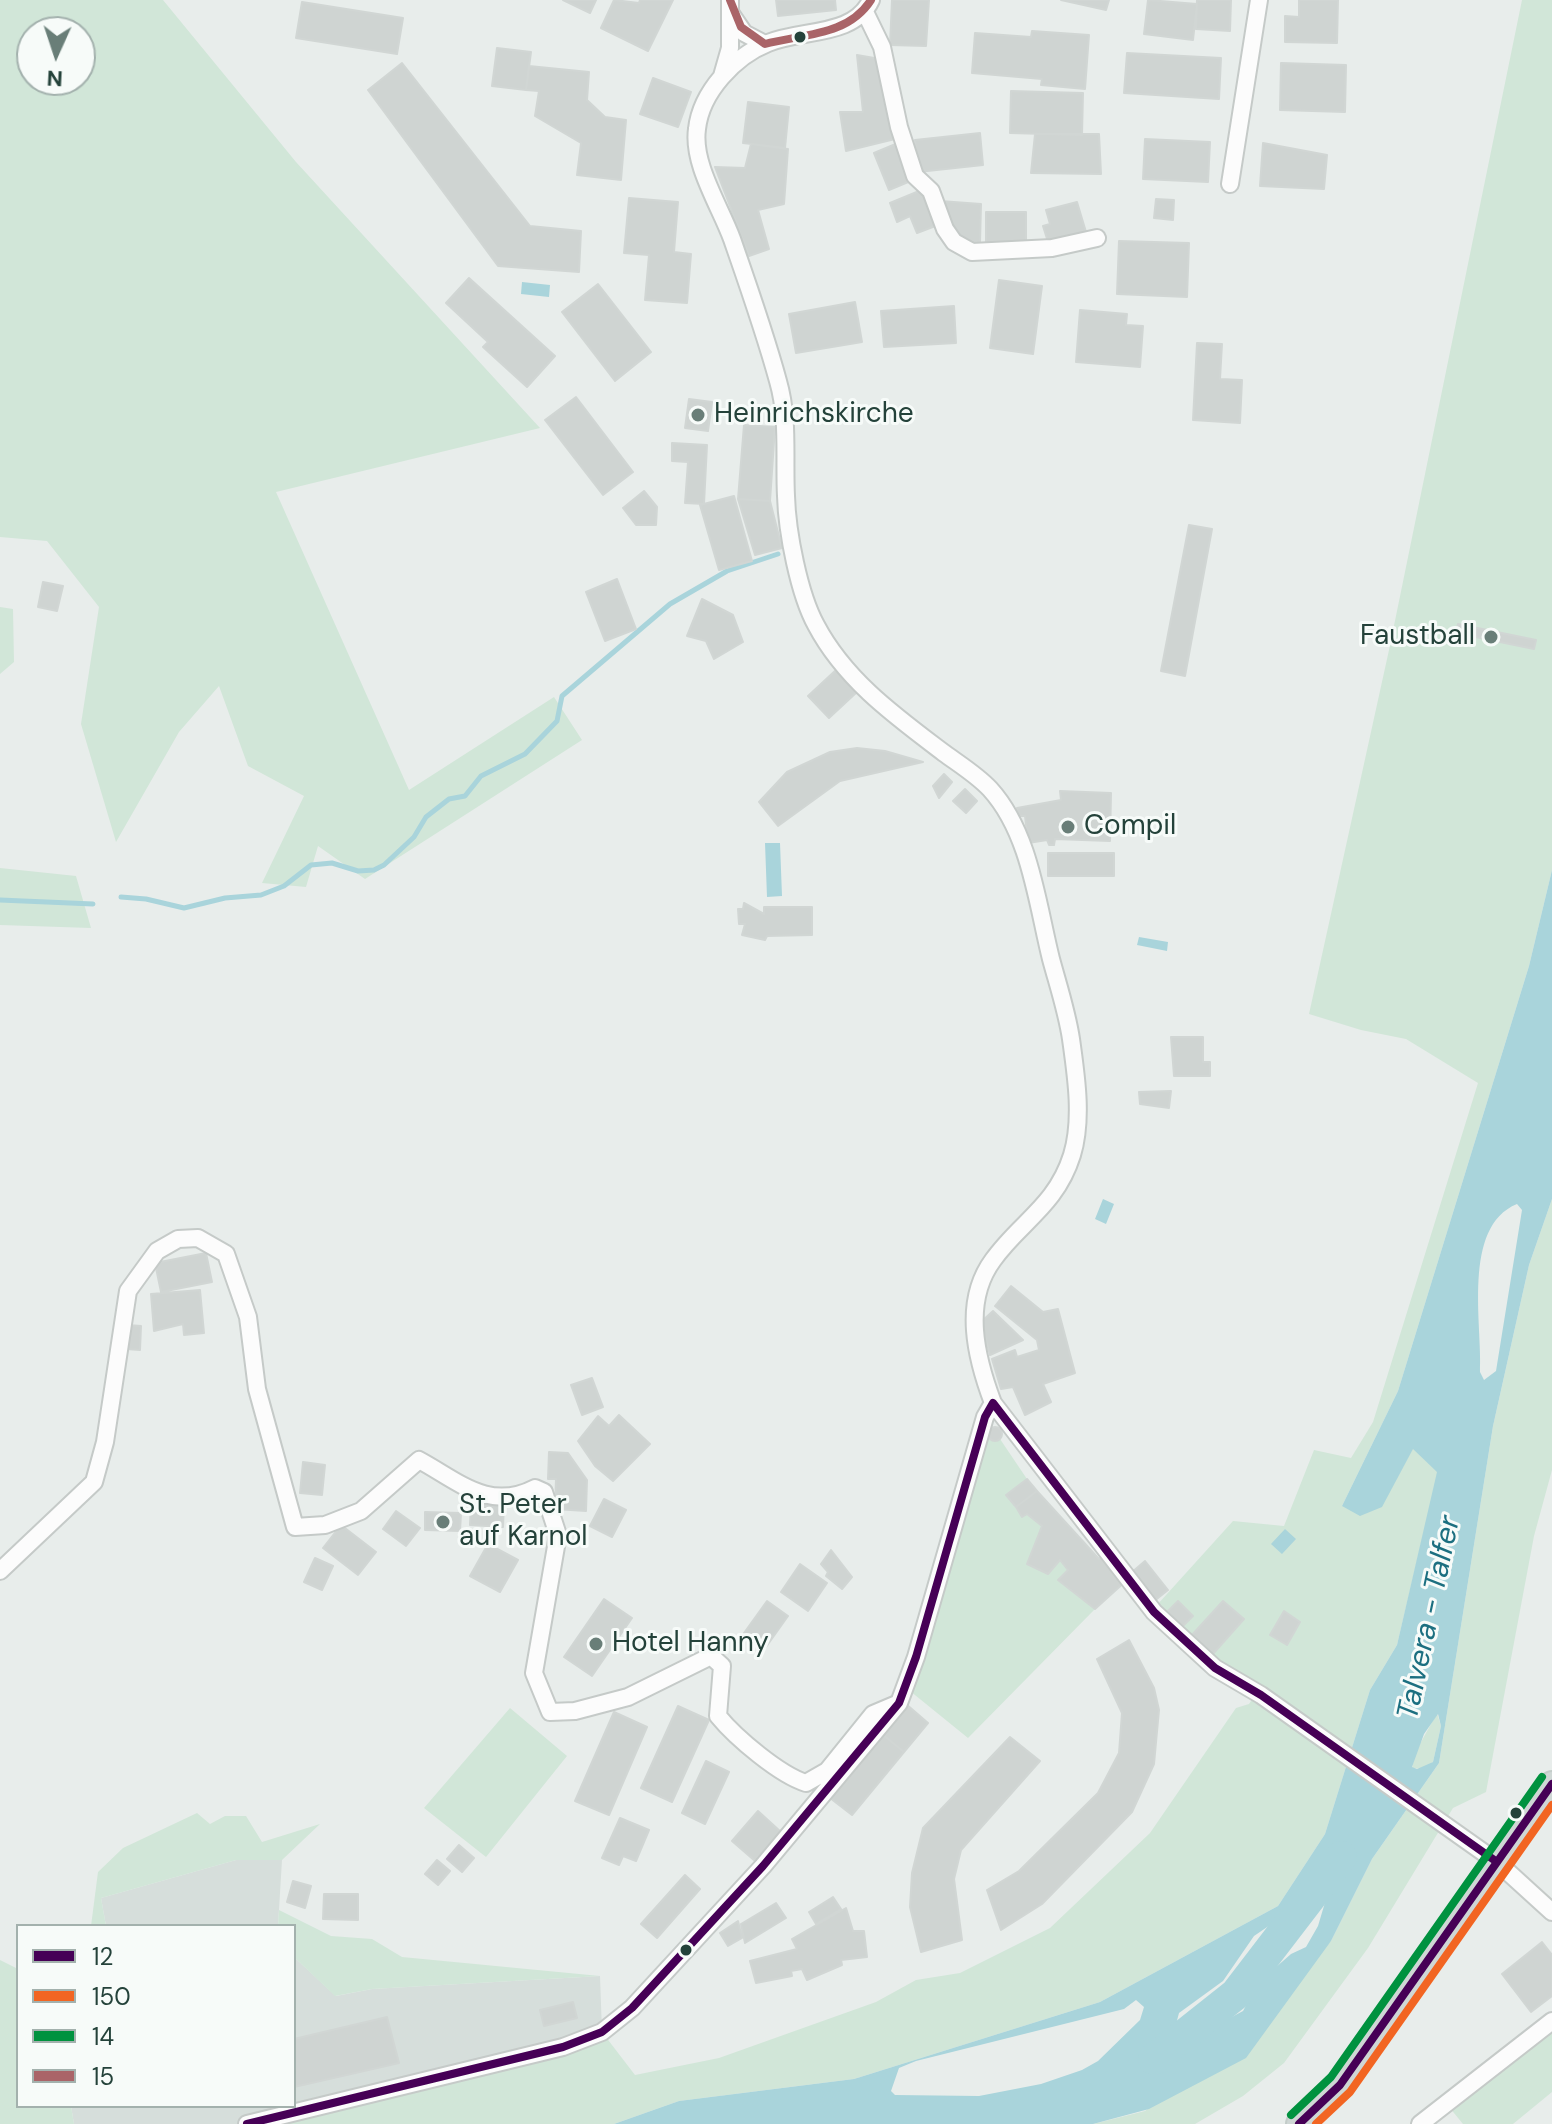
<!DOCTYPE html>
<style>
body{margin:0}
#map{position:relative;width:1552px;height:2124px;overflow:hidden;background:#e8edeb;font-family:"DM Sans",sans-serif}
canvas{display:block}
.legend{position:absolute;left:16px;top:1924px;width:280px;height:184px;box-sizing:border-box;background:#f7fbf9;border:2px solid #a3b1ad;margin:0;padding:10px 14px;list-style:none;font-size:24px;color:#24423a}
.legend li{display:flex;align-items:center;gap:16px;height:40px}
.legend b{width:40px;border:2px solid #a3b1ad}
.north{position:absolute;left:16px;top:16px;width:80px;height:80px;box-sizing:border-box;background:#f7fbf9;border:2px solid #a3b1ad;border-radius:50%;rotate:183deg;font-size:22px;font-weight:700;line-height:32px;text-align:center;color:#24423a}
.north::after{content:'';display:block;margin:auto;width:28px;height:36px;background:#697e78;clip-path:polygon(50% 0,100% 100%,50% 72%,0 100%)}
</style>
<div id="map">
<canvas width="1552" height="2124"></canvas>
<ul class="legend">
<li><b style="height:10px;background:#460056"></b>12</li>
<li><b style="height:10px;background:#f26522"></b>150</li>
<li><b style="height:10px;background:#00923f"></b>14</li>
<li><b style="height:10px;background:#aa6468"></b>15</li>
</ul>
<div class="north">N</div>
</div>
<script>
const c = document.querySelector('canvas').getContext('2d');
c.lineJoin = 'round';
function fill(path, color) { c.fillStyle = color; c.fill(path, 'evenodd'); }
function stroke(path, color, width, dash) { c.strokeStyle = color; c.lineWidth = width; c.lineCap = dash ? 'butt' : 'round'; c.setLineDash(dash || []); c.stroke(path); }
function write(font, color, halo, rows, align = 'center') {
  c.font = font + ' "DM Sans",sans-serif'; c.lineWidth = 6; c.setLineDash([]); c.textBaseline = 'middle'; c.strokeStyle = halo; c.fillStyle = color; for (const [text, x, y, turn = 0] of rows) {
    c.save(); c.translate(x, y); c.rotate((+turn || 0) * Math.PI / 180); c.textAlign = isNaN(turn) ? turn : align; if (halo) c.strokeText(text, 0, 0); c.fillText(text, 0, 0); c.restore();
  }
}
fill(new Path2D(`
 M236 1860H282L278 1926H106L101 1898Z
 M294 1957 336 1996 372 1989 600 1976 602 2032 247 2124H74L71 2106H294Z`), '#d6dedb');
fill(new Path2D(`
 M0 0H163L296 162 540 428 276 492 409 790 554 697 582 740 365 879 318 846 306 887 262 883 304 796 248 766 219 686 179 732 116 842 81 724 99 607 47 541 0 537ZM32 32H80V80H32Z
 M1522 0H1552V870L1529 966 1398 1391 1342 1506 1381 1507 1413 1448 1438 1472 1397 1645 1370 1690 1325 1834 1278 1906 1100 2002 854 2079 679 2101 614 2124H247L602 2032 635 2075 719 2058 876 2002 916 1980 960 1973 1050 1928 1150 1833 1236 1708 1249 1704 1260 1688 1215 1657 1157 1605 1233 1521 1284 1526 1314 1450 1351 1458 1373 1422 1478 1083 1406 1039 1361 1030 1309 1014 1389 650Z
 M0 607 13 609 14 662 0 674Z
 M0 868 76 876 91 928 0 925Z
 M1552 1199V1470L1534 1536 1486 1792 1453 1808 1368 1948 1284 2063 1243 2096 1195 2124H1093L1145 2111 1331 1941 1372 1859 1439 1763 1493 1426 1529 1265Z
 M988 1437 994 1441 1000 1439 1027 1479 1007 1495 1022 1517 1027 1514 1042 1526 1027 1564 1048 1574 1060 1560 1068 1570 1058 1580 1095 1609 968 1738 910 1691 921 1670Z
 M510 1708 567 1756 486 1857 424 1808Z
 M1437 1713 1441 1726 1433 1762 1424 1769 1412 1768 1415 1753Z
 M197 1813 210 1824 225 1816H246L262 1842 320 1824 282 1860H236L101 1898 106 1926H91L98 1872 123 1848Z
 M279 1910 331 1936 372 1939 402 1957 600 1976 372 1989 335 1996 294 1957V1926H278Z
 M0 1960 18 1969V2106H71L74 2124H0Z
 M1552 2014V2092L1513 2124H1463L1445 2102Z`), '#d1e6d8');
fill(new Path2D(`
 M522 282 550 285 549 297 521 294Z
 M765 843H780L782 896 767 897Z
 M1552 870V1199L1529 1265 1493 1426 1439 1763 1372 1859 1331 1941 1246 2058 1149 2109 1093 2124H614L679 2101 854 2079 1100 2002 1278 1906 1325 1834 1370 1690 1397 1645 1437 1472 1413 1449 1382 1507 1360 1516 1342 1506 1398 1391 1529 966ZM1517 1204 1522 1210 1496 1371 1484 1380 1480 1372C1483 1326 1461 1227 1517 1204ZM1438 1714 1441 1726 1433 1762 1417 1769 1412 1767 1424 1734ZM1323 1883H1328L1329 1889 1318 1926 1306 1947 1291 1954 1259 1982 1243 2011 1200 2034 1175 2028 1179 2013 1223 1981 1254 1936 1301 1904ZM1136 2000 1144 2007 1140 2020 1098 2061 1082 2070 1041 2084 979 2096 895 2095 891 2091 899 2068 916 2061 1124 2009Z
 M1139 937 1168 942 1167 951 1137 945Z
 M1103 1199 1114 1204 1106 1224 1095 1219Z
 M1285 1529 1296 1539 1282 1554 1271 1544Z`), '#a9d4db');
stroke(new Path2D(`
 M121 897 146 899 184 908 225 898 261 895 284 886 311 865 332 863 358 871 374 870 384 865 414 837 426 817 449 799 465 796 481 776 525 754 557 721 562 696 670 604 727 571 778 554
 M0 900 93 904`), '#a9d4db', 5);
stroke(new Path2D(`
 M1154 2059 1236 1994 1341 1857`), '#a9d4db', 32);
const building = new Path2D(`
 M563 0H596L590 13Z
 M614 0 639 3 640 0H673L648 51 601 28Z
 M776 0H835L836 10 778 16Z
 M892 0H929L926 46 890 45Z
 M1061 0H1109L1106 10Z
 M1148 0 1197 4 1193 40 1144 34Z
 M1197 0H1231L1230 31 1196 29Z
 M1299 0H1338L1337 43 1285 42V16L1299 17Z
 M302 2 403 18 397 54 296 38Z
 M1032 31 1089 35 1085 89 1041 85 1042 79 972 73 975 33 1031 37Z
 M497 48 531 52 526 90 492 86Z
 M1127 53 1221 58 1219 99 1124 93Z
 M857 55 880 59 887 113 895 139 846 151 840 112H863Z
 M402 63 530 226 581 231 579 272 498 266 368 90Z
 M1281 63 1346 65 1345 112 1280 110Z
 M529 66 589 72 587 100 605 117 626 120 621 180 577 175 581 143 535 116 539 91 526 90Z
 M653 78 691 92 678 127 640 114Z
 M1011 91 1083 93 1082 135 1010 133Z
 M748 102 789 107 785 148 743 143Z
 M980 133 983 165 918 172 915 140Z
 M1035 134H1099L1101 174 1031 173Z
 M1145 139 1210 142 1208 182 1143 179Z
 M898 143 913 180 889 190 874 153Z
 M1263 143 1327 155 1324 189 1260 186Z
 M751 144 788 149 784 204 758 210 769 249 749 256 715 167 745 168Z
 M924 189 938 225 917 233 910 216 897 222 890 203Z
 M629 198 678 202 674 252 691 254 687 303 645 300 649 255 624 253Z
 M1156 199 1174 200 1173 220 1154 218Z
 M940 201 981 204 980 243 958 239Z
 M1077 202 1086 232 1048 242 1043 226 1050 224 1046 210Z
 M986 212H1026V244L986 243Z
 M1119 241 1189 243 1187 297 1117 294Z
 M469 278 555 356 527 387 483 347 488 342 446 303Z
 M999 280 1042 286 1033 354 990 348Z
 M598 284 651 352 615 381 562 312Z
 M855 302 862 342 796 353 789 314Z
 M954 306 956 343 884 347 881 311Z
 M1080 310 1127 314 1126 325 1143 326 1140 367 1076 362Z
 M1197 343 1222 344 1220 379 1242 380 1240 423 1193 420Z
 M576 397 633 472 603 495 545 420Z
 M689 399 712 402 708 431 685 428Z
 M744 425 775 427 770 501 738 499Z
 M672 443 707 445 704 504 685 503 688 462 672 461Z
 M644 491 657 507 656 525H636L623 508Z
 M734 496 752 561 719 570 700 505Z
 M738 499 770 501 782 548 755 555Z
 M1189 525 1212 529 1185 676 1161 671Z
 M617 579 636 629 605 641 586 592Z
 M43 582 63 586 57 611 38 607Z
 M702 599 733 615 743 642 714 659 706 641 687 636Z
 M1458 624 1536 640 1534 649 1456 633Z
 M836 670 857 692 829 718 808 696Z
 M857 748 885 751 923 762 840 781 778 826 759 802 787 772 830 752Z
 M944 774 952 782 939 798 933 786Z
 M965 789 977 801 966 813 953 801Z
 M1060 791 1111 793 1110 841 1055 839 1054 845H1049L1047 840 1028 843 1025 816H1017V808L1061 800Z
 M1048 853H1114V876H1048Z
 M744 903 764 914V907H812V935L767 936 765 940 742 935 745 924H739L738 909H743Z
 M1171 1037H1203V1062H1210V1076H1174Z
 M1171 1091 1169 1108 1140 1104 1139 1092Z
 M206 1253 212 1282 161 1292 155 1263Z
 M1011 1286 1043 1312 1058 1309 1075 1373 1043 1384 1051 1402 1025 1415 1013 1387 1001 1389 992 1359 1015 1350 1017 1357 1039 1350 1037 1340 995 1306Z
 M200 1290 204 1333 184 1335 183 1324 154 1331 151 1294Z
 M993 1311 1023 1340 990 1355 981 1322Z
 M128 1325 141 1326 140 1350 126 1349Z
 M592 1378 603 1407 582 1415 571 1385Z
 M619 1415 650 1444 613 1481 595 1466 578 1441 598 1416 609 1426Z
 M988 1434a7 7 0 1 1 14 0a7 7 0 1 1-14 0Z
 M549 1452 568 1453 587 1480 586 1511 555 1509 556 1479H548Z
 M303 1462 325 1465 322 1495 300 1493Z
 M1027 1479 1037 1491 1016 1507 1006 1495Z
 M1037 1491 1099 1559 1105 1554 1127 1580 1095 1609 1058 1580 1068 1570 1060 1560 1048 1574 1027 1564 1042 1526 1027 1514 1022 1517 1016 1507Z
 M604 1499 626 1510 612 1537 590 1526Z
 M471 1501 504 1503 503 1527 470 1525Z
 M396 1511 420 1528 406 1546 383 1529Z
 M425 1512 461 1513 460 1531 425 1530Z
 M341 1525 376 1552 358 1575 323 1548Z
 M488 1544 518 1560 500 1592 470 1576Z
 M831 1550 852 1577 842 1589 826 1576 828 1572 821 1564Z
 M315 1558 333 1566 322 1590 304 1582Z
 M1145 1561 1168 1590 1153 1602 1131 1573Z
 M800 1564 827 1583 808 1611 781 1592Z
 M604 1599 632 1618 592 1676 564 1657Z
 M767 1601 788 1616 766 1647 744 1633Z
 M1178 1601 1193 1616 1180 1629 1165 1614Z
 M1223 1601 1244 1619 1212 1655 1191 1636Z
 M1284 1611 1300 1622 1287 1645 1270 1635Z
 M1129 1640 1154 1688 1159 1710 1154 1764 1132 1812 1042 1904 1001 1930 987 1890 1019 1871 1098 1793 1119 1753 1122 1713 1097 1659Z
 M906 1704 928 1723 904 1752 882 1734Z
 M678 1706 709 1720 672 1802 641 1788Z
 M614 1712 647 1727 609 1815 575 1801Z
 M882 1734 904 1752 852 1815 830 1798Z
 M1010 1737 1040 1761 961 1850 954 1879 962 1940 921 1952 910 1907 912 1873 923 1828Z
 M706 1761 729 1772 705 1824 682 1813Z
 M758 1811 781 1832 755 1861 732 1841Z
 M620 1818 649 1830 636 1861 623 1856 619 1865 602 1858Z
 M459 1845 474 1858 462 1872 447 1859Z
 M437 1860 450 1871 438 1885 425 1874Z
 M685 1875 700 1889 657 1938 641 1924Z
 M293 1881 311 1886 305 1908 287 1902Z
 M324 1894H358V1920L323 1919Z
 M833 1897 841 1909 816 1924 809 1912Z
 M776 1903 786 1918 745 1943 741 1924Z
 M846 1908 853 1931H864L867 1957 841 1960 842 1965 807 1980 802 1969 791 1971 792 1976 756 1983 750 1961 797 1949 792 1939Z
 M738 1921 742 1938 728 1946 720 1933Z
 M1542 1942 1552 1955V1996L1531 2012 1502 1974Z
 M573 2002 577 2018 544 2026 540 2010Z
 M387 2017 399 2063 294 2087V2039Z`);
fill(building, '#cfd4d2');
stroke(building, '#d1d6d4', 2);
const street = new Path2D(`
 M871 0C854 37 802 29 768 43 735 56 701 92 697 129 692 164 720 206 732 239 748 285 765 333 778 381 789 419 784 457 786 496 787 532 799 594 816 625 845 680 895 716 944 753 959 764 977 775 990 789 1030 833 1037 903 1051 959 1058 985 1067 1012 1071 1039 1076 1075 1083 1119 1072 1155 1056 1206 1020 1222 993 1260 962 1302 976 1358 993 1403L1154 1612 1215 1668 1261 1695 1497 1862 1552 1912
 M865 12 882 47 899 127 915 176 931 191 945 229 954 242 972 252 1052 248 1097 238
 M731 14 744 33 765 44
 M722 76 730 48V0
 M1230 184 1259 0
 M0 1571 94 1482 105 1442 128 1291 157 1251 178 1239 198 1238 226 1254 248 1317 257 1389 295 1527 325 1525 361 1511 419 1460C458 1481 489 1512 535 1488L544 1492 558 1535 534 1673 550 1712 575 1711 628 1697 711 1656 722 1666 718 1716C736 1738 780 1775 806 1783L827 1771 873 1714 899 1703
 M247 2124 563 2047 602 2032 632 2008 763 1866 899 1703 916 1657 985 1417 993 1403
 M1420 2124 1552 2021`);
const primary = new Path2D(`
 M1299 2124 1340 2085 1552 1784`);
stroke(street, '#c5cac8', 20);
stroke(primary, '#c3ccc9', 28);
stroke(street, '#fcfcfc', 16);
stroke(primary, '#cfd7d5', 24);
stroke(new Path2D(`
 M247 2124 563 2047 602 2032 632 2008 763 1866 899 1703 916 1657 985 1417 993 1403 1154 1612 1215 1668 1261 1695 1497 1862
 M1299 2124 1340 2085 1552 1784`), '#460056', 8);
stroke(new Path2D(`
 M1316 2124 1350 2092 1552 1805`), '#f26522', 8);
stroke(new Path2D(`
 M1291 2115 1331 2077 1542 1777`), '#00923f', 8);
stroke(new Path2D(`
 M730 0 741 27 765 44C803 34 848 36 871 0`), '#aa6468', 8);
for (const [x, y, r, color] of [
 [800,37,7,"#24423a"],
 [698,415,8,"#697e78"],
 [1491,637,8,"#697e78"],
 [1068,827,8,"#697e78"],
 [443,1522,8,"#697e78"],
 [596,1644,8,"#697e78"],
 [1516,1813,7,"#24423a"],
 [686,1950,7,"#24423a"]
]) { const dot = new Path2D(); dot.arc(x, y, r, 0, 2 * Math.PI); c.fillStyle = color; c.fill(dot); stroke(dot, '#f7fbf9', 3); }
write('28px', '#24423a', '#f7fbf9', [
 ["Heinrichskirche",714,415],
 ["Faustball",1475,637,"right"],
 ["Compil",1084,827],
 ["St. Peter",459,1506],
 ["auf Karnol",459,1538],
 ["Hotel Hanny",612,1644]
], 'left');
write('italic 30px', '#1c6f80', '#f7fbf9', [
 ["Talvera - Talfer",1430,1618,-78]
]);
</script>
